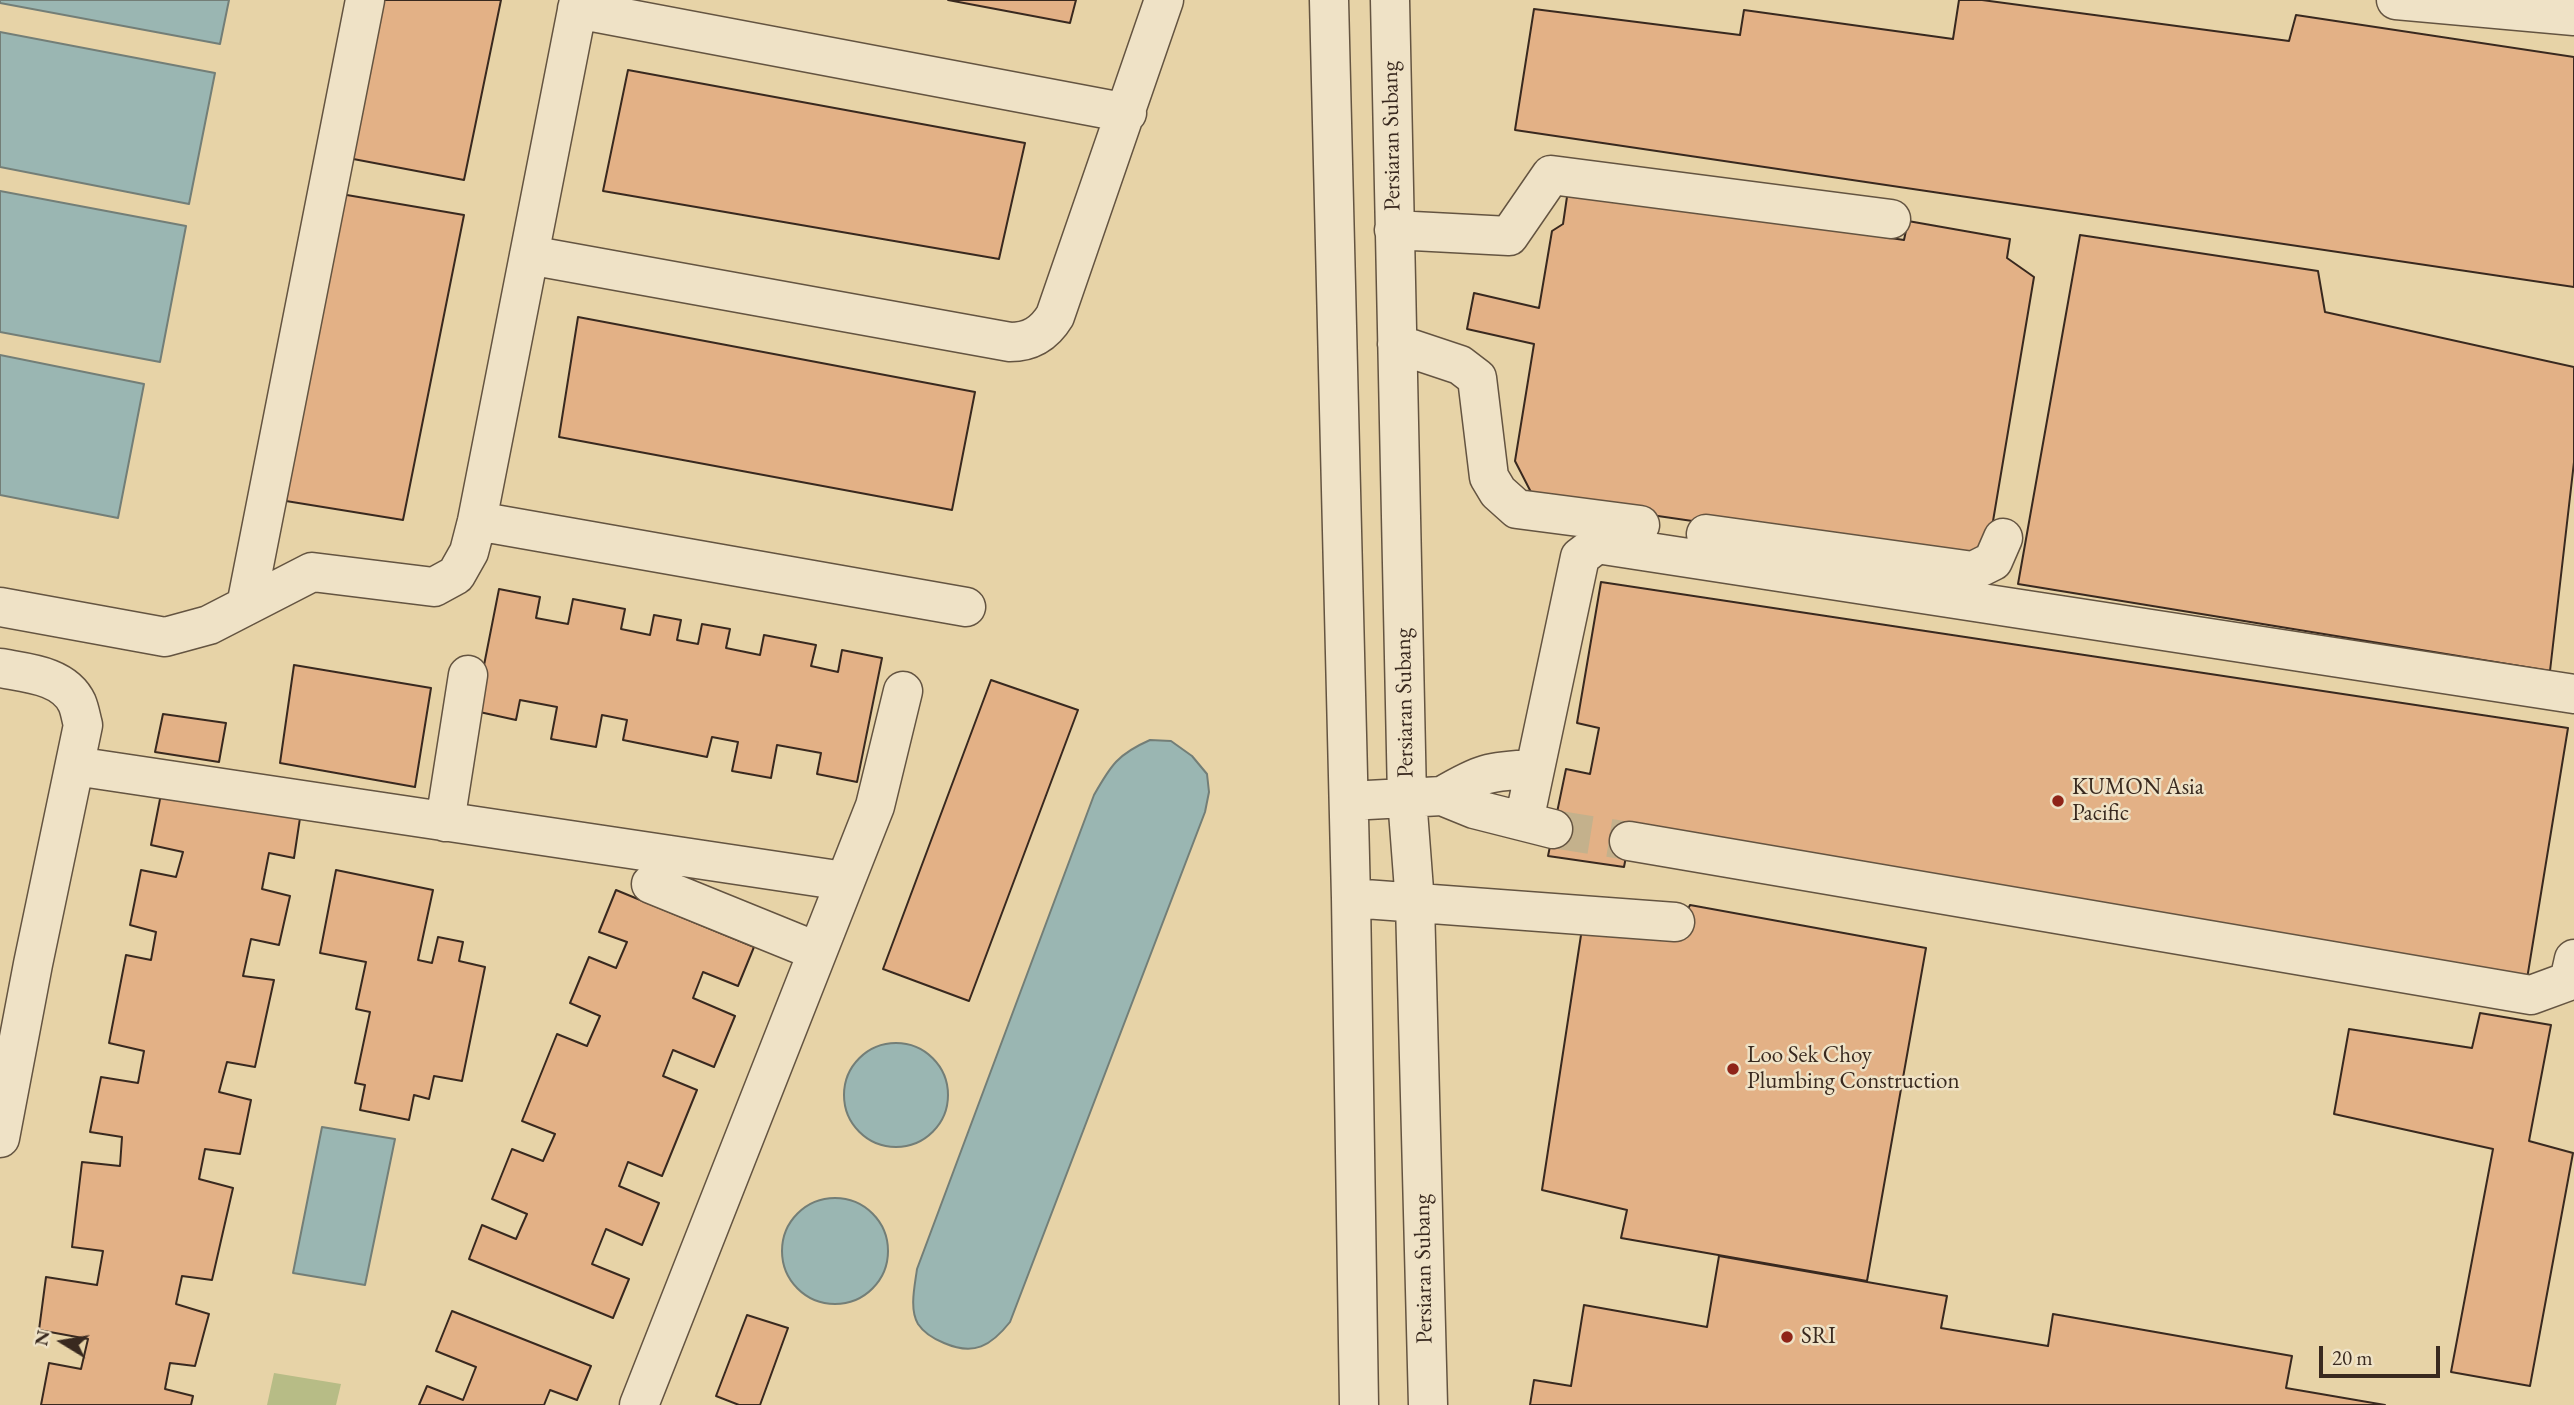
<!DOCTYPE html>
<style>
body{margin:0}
#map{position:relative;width:2574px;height:1405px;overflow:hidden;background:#e7d3a7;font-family:"EB Garamond",serif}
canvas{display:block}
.north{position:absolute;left:28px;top:1307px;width:70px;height:70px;-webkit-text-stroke:5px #efe2c6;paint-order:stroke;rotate:281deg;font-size:19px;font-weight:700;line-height:28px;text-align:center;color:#39291f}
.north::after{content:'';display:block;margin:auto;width:24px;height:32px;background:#39291f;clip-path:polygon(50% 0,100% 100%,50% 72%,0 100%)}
.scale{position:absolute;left:2319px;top:1346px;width:121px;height:32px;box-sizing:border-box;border:4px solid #39291f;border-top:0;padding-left:9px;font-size:21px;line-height:24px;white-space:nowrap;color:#39291f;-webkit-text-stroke:5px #efe2c6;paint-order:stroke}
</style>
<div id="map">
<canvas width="2574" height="1405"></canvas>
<div class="north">N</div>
<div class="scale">20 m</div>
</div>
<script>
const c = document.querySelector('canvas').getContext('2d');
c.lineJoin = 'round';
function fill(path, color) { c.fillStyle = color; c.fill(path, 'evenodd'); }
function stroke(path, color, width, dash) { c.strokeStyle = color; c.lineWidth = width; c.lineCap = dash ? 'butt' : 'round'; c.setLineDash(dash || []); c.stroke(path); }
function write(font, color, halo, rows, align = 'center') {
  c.font = font + ' "EB Garamond",serif'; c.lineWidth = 5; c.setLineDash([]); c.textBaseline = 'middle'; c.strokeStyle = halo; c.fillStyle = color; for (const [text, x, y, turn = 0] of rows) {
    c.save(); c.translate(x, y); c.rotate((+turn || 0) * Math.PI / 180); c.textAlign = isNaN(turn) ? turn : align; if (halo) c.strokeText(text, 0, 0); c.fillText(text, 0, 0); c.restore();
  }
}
fill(new Path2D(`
 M274 1373 341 1384 336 1405H267Z`), '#b7bc86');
const water = new Path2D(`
 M0 0H229L220 44 0 3Z
 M0 32 215 73 189 204 0 167Z
 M0 191 186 226 160 362 0 332Z
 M0 355 144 384 118 518 0 495Z
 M1150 740 1171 741 1192 756 1207 774 1209 792 1205 812 1010 1322C991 1346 974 1356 944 1343 934 1339 924 1333 918 1324 909 1309 915 1285 917 1269L1094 795C1111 765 1118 754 1150 740Z
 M844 1095a52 52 0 1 1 104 0a52 52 0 1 1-104 0Z
 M322 1127 395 1139 365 1285 293 1273Z
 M782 1251a53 53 0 1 1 106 0a53 53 0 1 1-106 0Z`);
fill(water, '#9ab6b2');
stroke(water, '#737e77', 2);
const building = new Path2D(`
 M379 0H501L464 180 348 158Z
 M948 0H1076L1070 23Z
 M1959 0H1982L2289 41 2296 15 2574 57V287L1515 130 1534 9 1740 35 1744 10 1953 39Z
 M628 70 1025 143 999 259 603 191Z
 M1568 190 1904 240 1908 221 2010 239 2007 258 2034 277 1990 539 1961 560 1534 498 1515 461 1534 344 1467 329 1474 293 1539 308 1552 231 1563 224Z
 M341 194 464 215 403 520 286 501Z
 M2080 235 2318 271 2325 312 2574 367V462L2550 671 2018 584Z
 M578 317 975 392 952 510 559 437Z
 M1601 582 2568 728 2527 979 1629 841 1624 867 1548 856 1566 769 1590 774 1599 728 1577 723Z
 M499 589 540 597 536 618 568 624 573 599 625 609 621 629 650 635 654 615 681 620 677 640 698 644 702 624 730 629 726 648 760 655 764 635 816 645 811 666 838 672 842 650 882 658 857 782 817 774 821 753 777 745 771 778 732 771 738 742 712 737 707 757 623 740 627 720 602 715 596 747 551 739 557 707 520 700 516 720 475 711Z
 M294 665 431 688 415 787 280 763Z
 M991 680 1078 710 969 1001 883 969Z
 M163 714 226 723 219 762 155 752Z
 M161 794 300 818 294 858 269 853 262 889 290 896 279 945 251 939 243 976 274 980 255 1067 227 1062 219 1092 251 1100 240 1154 205 1149 199 1179 233 1188 212 1280 182 1276 176 1304 209 1314 195 1366 170 1363 165 1389 193 1396 191 1405H41L49 1363 81 1369 88 1339 39 1330 46 1277 97 1285 103 1251 72 1247 82 1162 120 1166 122 1137 90 1132 101 1077 138 1083 144 1051 109 1043 126 955 151 960 156 932 130 925 141 870 176 877 183 852 151 845Z
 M336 870 433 890 418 960 432 963 438 937 463 942 459 961 485 967 462 1081 434 1076 429 1099 414 1095 409 1120 360 1110 365 1085 355 1083 370 1012 356 1009 366 962 320 953Z
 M616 890 754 947 738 986 703 972 693 998 735 1016 714 1067 673 1050 663 1076 697 1090 662 1176 628 1162 619 1186 659 1203 642 1245 606 1229 592 1264 629 1279 613 1318 469 1259 482 1225 516 1239 527 1214 492 1199 512 1149 543 1161 555 1134 522 1121 557 1034 587 1046 600 1016 570 1003 589 957 616 968 627 942 599 932Z
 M1690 905 1926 948 1867 1281 1621 1238 1627 1210 1542 1190 1583 922 1677 932Z
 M2480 1013 2551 1025 2529 1141 2573 1153 2530 1386 2451 1372 2493 1149 2334 1114 2349 1029 2472 1048Z
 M1719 1256 1947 1296 1941 1328 2048 1346 2053 1314 2292 1356 2286 1388 2385 1405H1530L1534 1380 1571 1386 1584 1305 1707 1327Z
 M452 1311 591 1366 577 1400 550 1390 544 1405H419L427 1386 463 1400 476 1367 436 1351Z
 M747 1315 788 1328 760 1405H739L716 1396Z`);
fill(building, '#e3b186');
stroke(building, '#39291f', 2);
stroke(new Path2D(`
 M1553 829 1629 841`), '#c4b18c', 38, [38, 19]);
const minor = new Path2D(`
 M1329 0 1351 898 1359 1405
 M1390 0 1407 798 1415 903 1428 1405
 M2396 0 2574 16
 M577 9 1127 113
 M1394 230 1509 236 1551 175 1891 219
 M529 255 1010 342C1030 342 1044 334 1055 316L1164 0
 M1397 344 1460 365 1477 378 1489 477 1498 492 1517 509 1640 525
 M477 521 966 607
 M1706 534 1973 571 1993 561 2003 538
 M246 606 365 0
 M0 607 165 637 209 625 312 572 434 587 456 575 469 552 477 521 579 0
 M0 668C26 673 64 675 77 703 80 710 81 718 83 725L33 964 0 1138
 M75 766 844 881
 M1442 796C1481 773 1489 771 1534 769
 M1349 801 1442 796 1474 809 1553 829
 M1524 821 1580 557 1597 544 2574 694
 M445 822 468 675
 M1629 841 2531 995 2569 981 2574 959
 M651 884 816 951
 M1351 898 1675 922
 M639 1405 875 806 903 691`);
stroke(minor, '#645441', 41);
stroke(minor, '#efe2c6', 38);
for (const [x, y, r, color] of [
 [2058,801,7,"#8f2418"],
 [1733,1069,7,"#8f2418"],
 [1787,1337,7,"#8f2418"]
]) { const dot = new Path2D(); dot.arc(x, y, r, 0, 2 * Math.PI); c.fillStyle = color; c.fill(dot); stroke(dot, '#efe2c6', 2.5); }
write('23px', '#39291f', '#efe2c6', [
 ["Persiaran Subang",1392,136,-91],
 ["Persiaran Subang",1405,703,-91],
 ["Persiaran Subang",1424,1269,-91]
]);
write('23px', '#39291f', '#efe2c6', [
 ["KUMON Asia",2072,788],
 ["Pacific",2072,814],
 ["Loo Sek Choy",1747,1056],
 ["Plumbing Construction",1747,1082],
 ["SRI",1801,1337]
], 'left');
</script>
